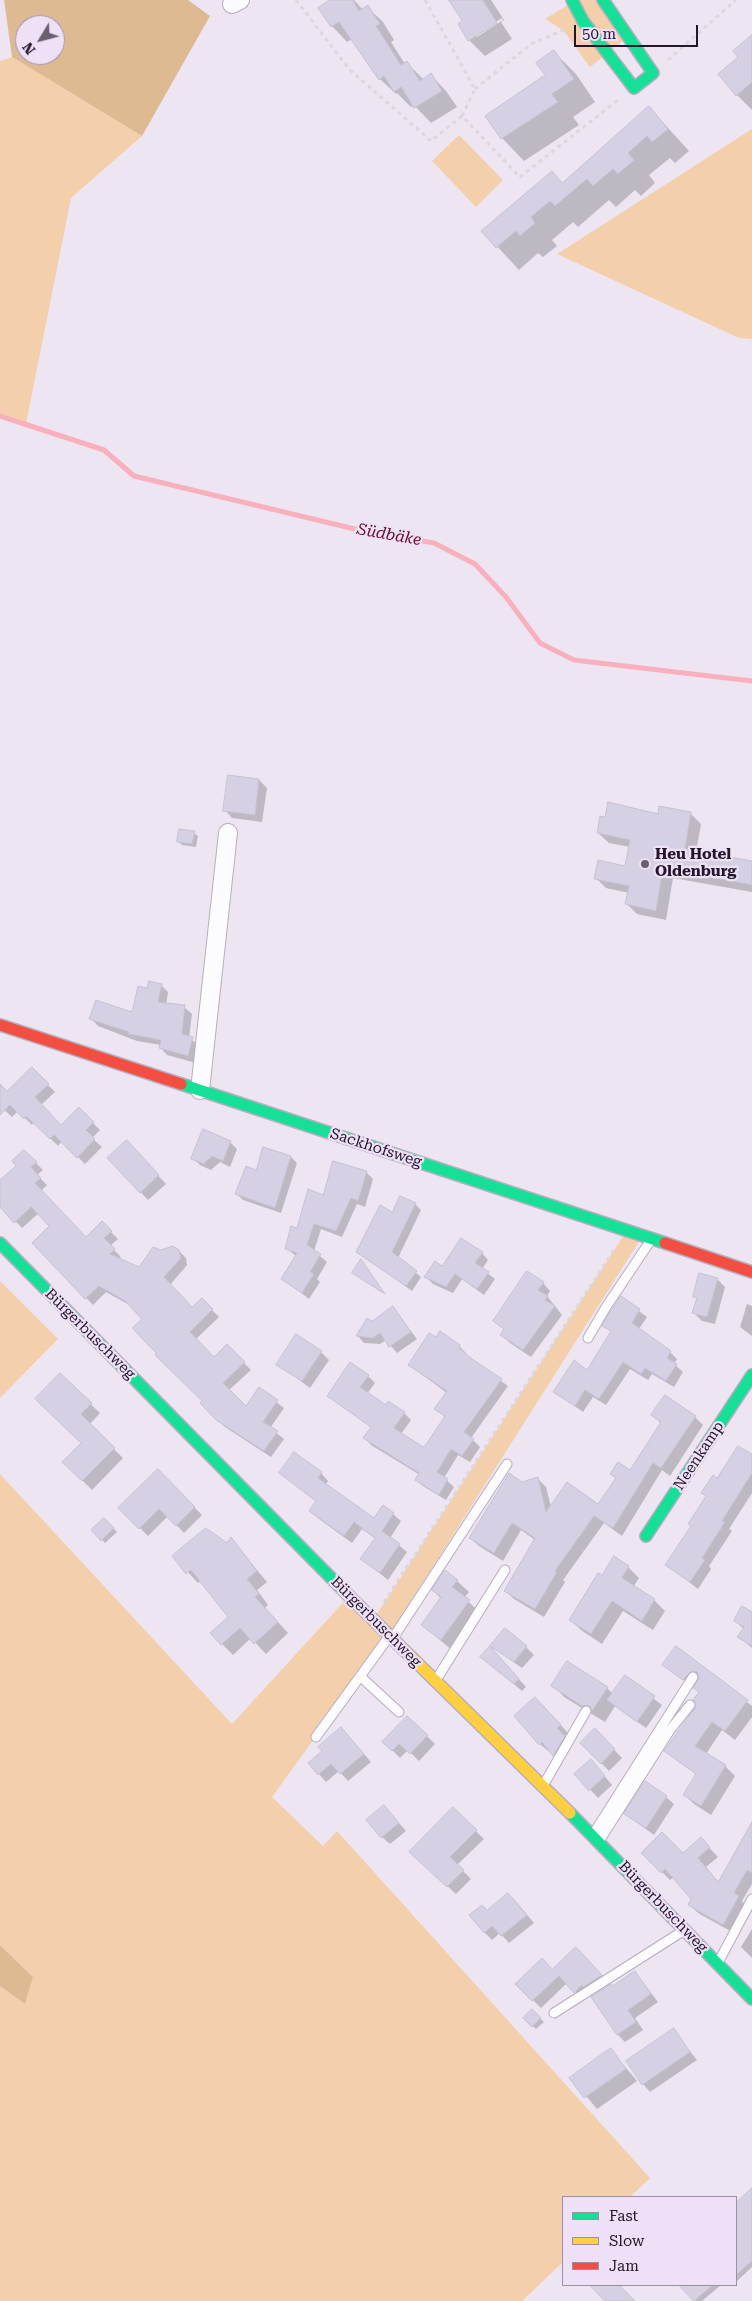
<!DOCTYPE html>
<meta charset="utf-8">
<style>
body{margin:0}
#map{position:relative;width:752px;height:2301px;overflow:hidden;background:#ede6f2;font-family:"Roboto Serif",serif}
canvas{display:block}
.legend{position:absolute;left:562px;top:2196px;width:175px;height:90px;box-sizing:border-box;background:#eee1f7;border:1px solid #9d90a5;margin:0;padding:6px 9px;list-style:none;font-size:15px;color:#23162a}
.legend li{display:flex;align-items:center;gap:10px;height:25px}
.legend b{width:25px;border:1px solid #9d90a5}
.north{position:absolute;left:15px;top:15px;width:50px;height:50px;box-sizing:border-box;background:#eee1f7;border:1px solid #9d90a5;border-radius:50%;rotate:233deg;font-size:14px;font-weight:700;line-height:20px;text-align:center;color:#23162a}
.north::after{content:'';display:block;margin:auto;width:18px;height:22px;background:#6a5f70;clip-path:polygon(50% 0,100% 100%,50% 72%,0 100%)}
.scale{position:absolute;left:574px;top:25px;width:124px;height:22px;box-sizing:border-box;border:2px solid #23162a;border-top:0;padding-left:6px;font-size:15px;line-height:18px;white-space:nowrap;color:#23162a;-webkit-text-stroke:4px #eee1f7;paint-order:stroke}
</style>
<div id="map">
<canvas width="752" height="2301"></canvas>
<ul class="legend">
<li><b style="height:6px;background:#16e098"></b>Fast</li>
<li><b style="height:6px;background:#ffcf43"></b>Slow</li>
<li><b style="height:6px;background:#f24e42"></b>Jam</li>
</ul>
<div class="north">N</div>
<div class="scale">50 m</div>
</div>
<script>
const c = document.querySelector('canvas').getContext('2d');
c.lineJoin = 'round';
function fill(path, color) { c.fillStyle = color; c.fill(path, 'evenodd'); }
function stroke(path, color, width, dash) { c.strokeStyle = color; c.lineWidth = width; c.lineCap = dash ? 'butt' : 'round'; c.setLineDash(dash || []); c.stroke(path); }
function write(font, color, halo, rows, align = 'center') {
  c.font = font + ' "Roboto Serif",serif'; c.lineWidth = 4.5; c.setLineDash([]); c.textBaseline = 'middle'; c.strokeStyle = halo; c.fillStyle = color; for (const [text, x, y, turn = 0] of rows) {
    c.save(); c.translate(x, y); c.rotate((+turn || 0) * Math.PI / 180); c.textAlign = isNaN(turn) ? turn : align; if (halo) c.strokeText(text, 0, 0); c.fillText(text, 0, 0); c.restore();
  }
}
fill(new Path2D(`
 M572 0H603L628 37 590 67 563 30 545 19 573 2Z
 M12 57 142 136 71 198 26 424 0 414V61Z
 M752 129V339L739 338 557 254Z
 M459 135 503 180 476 207 432 161Z
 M626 1232 642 1237 389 1636 373 1620Z
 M0 1281 58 1339 0 1398Z
 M0 1474 232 1724 349 1596 388 1637 272 1797 323 1846 337 1831 650 2178 630 2197H563V2262L522 2301H0V1986L25 2004 33 1977 0 1945Z`), '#f4cfab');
fill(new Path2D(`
 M4 0H188L210 16 142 136 12 57ZM25 25H55V55H25Z
 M0 1945 33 1977 25 2004 0 1986Z`), '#deba93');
fill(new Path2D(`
 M332 0H354L363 10 367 7 383 22 394 40 391 42 405 64 407 63 424 80 431 75 446 91 457 107 431 123 414 105 411 107 397 93 396 94 380 79 352 39 347 42 332 26Z
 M450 0H491L504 20 501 22 512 39 485 56 469 40 464 21ZM502 18 503 20 477 37 475 35Z
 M752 42V110L737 95 740 57Z
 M554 52 576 74 595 102 573 117 579 125 524 161 502 138 487 117 546 76Z
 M649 107 689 151 675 163 670 158 649 175 655 183 641 196 635 190 616 207 609 200 578 227 573 222 552 240 557 246 543 257 538 253 519 270 483 231 552 173 563 184Z
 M229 776 259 780 267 788 262 822 232 818 225 810Z
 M690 813 701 824 696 852 752 862V892L673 878 666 920 637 914 627 904 629 893 606 888 596 878 626 867 630 847 609 843 598 833 659 816Z
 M194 833 198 836 196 847 182 845 178 841Z
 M161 985 168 992 166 1005 184 1007 192 1014 189 1038 200 1046 196 1063 167 1055 160 1047 161 1045 137 1041 98 1026 91 1018 133 1014 148 990Z
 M32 1069 55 1092 41 1105 61 1126 79 1109 100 1130 92 1138 102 1147 85 1164 62 1141 58 1146 34 1122 32 1125 18 1111 12 1117 0 1106V1092L7 1093Z
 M230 1142 237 1149 230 1167 220 1162 211 1170 200 1165 193 1158Z
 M134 1150 166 1184 148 1200 109 1158Z
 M24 1151 43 1170 37 1175 47 1185 41 1191 86 1239 102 1223 118 1239 110 1246 121 1257 118 1259 140 1268 161 1252 179 1251 186 1258 187 1265 170 1285 193 1309 202 1300 219 1317 196 1339 214 1358 227 1346 251 1370 229 1390 246 1407 259 1389 284 1408 270 1428 284 1439 271 1457 225 1427 201 1403 204 1401 158 1354 144 1319 133 1307 106 1292 93 1305 33 1243 51 1226 39 1213 22 1228 0 1205V1182L18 1166Z
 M291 1157 297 1163 281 1213 243 1200 237 1194 257 1171Z
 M366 1172 373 1179 365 1207 357 1204 342 1237 321 1229 314 1251 327 1262 317 1279 320 1282 309 1299 283 1279 296 1256 286 1248 324 1196Z
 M401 1197 415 1204 421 1210 398 1258 421 1277 412 1291 358 1252 393 1213Z
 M482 1253 488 1260 482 1269 495 1279 484 1295 462 1279 453 1293 433 1284 426 1277 443 1267Z
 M717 1279 725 1287 715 1324 702 1321 694 1313 697 1299 694 1296Z
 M543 1283 550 1291 547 1296 562 1315 531 1357 510 1343 502 1335 505 1330 495 1321Z
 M621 1298 647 1317 639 1329 670 1352 677 1359 674 1364 683 1372 674 1387 652 1374 648 1380 630 1369 606 1405 593 1397 583 1412 555 1392 587 1372 612 1333 604 1325Z
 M747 1304 752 1306V1336L740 1327Z
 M393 1308 417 1339 397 1353 386 1340 380 1344 364 1343 358 1336 372 1322Z
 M436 1339 459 1346 466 1353 465 1355 508 1386 471 1438 480 1447 470 1462 458 1455 444 1478 454 1487 446 1500 423 1486 416 1480 420 1475 371 1445 365 1438 372 1428 329 1396 368 1376 375 1383 367 1394 386 1407 389 1403 404 1413 411 1420 401 1434 422 1448 426 1447 446 1418 436 1409 447 1393 409 1365Z
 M321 1352 329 1360 310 1388 278 1364Z
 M60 1375 100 1413 89 1425 123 1458 92 1490 64 1462 83 1443Z
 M653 1415 695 1417 703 1425 670 1476 662 1470 622 1536 604 1523 563 1580 565 1582 544 1617 514 1599 505 1590 535 1540 521 1530 503 1561 479 1546 470 1538 522 1484 538 1479 546 1487 551 1507 599 1505 617 1479 612 1474 630 1471 661 1424Z
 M752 1456V1493L729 1529 732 1531 709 1566 711 1569 698 1589 666 1564 692 1526 707 1497 703 1493Z
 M158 1471 202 1515 184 1533 168 1516 148 1536 120 1508Z
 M280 1473H321L328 1481 325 1485 374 1520 393 1514 401 1521 390 1538 407 1552 388 1580 362 1559 376 1539 362 1529 352 1543 319 1519 311 1511 317 1502Z
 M104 1519 117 1532 105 1543 93 1530Z
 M231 1539 267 1582 257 1590 268 1605 265 1608 288 1633 266 1654 251 1638 233 1655 222 1644 212 1633 230 1617 201 1581 198 1583 174 1557 227 1545Z
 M628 1567 639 1578 633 1587 654 1600 665 1611 653 1630 623 1611 602 1644 581 1630 570 1619 602 1577Z
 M457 1581 469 1592 464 1598 481 1613 453 1651 422 1625 441 1599 433 1590Z
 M752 1613V1648L739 1637 744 1629 735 1621Z
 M491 1646 526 1647 534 1655 522 1668Z
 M677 1648 752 1706V1717L735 1740 722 1730 706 1754 725 1766 735 1776 711 1815 694 1804 685 1795 697 1775 665 1751 696 1709 700 1693 664 1665Z
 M497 1655 526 1687 522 1691 490 1664Z
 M625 1677 662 1705 646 1728 615 1706 605 1722 564 1697 553 1685 607 1688 613 1694Z
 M543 1706 568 1733 564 1736 572 1744 561 1762 550 1749 548 1751 540 1744Z
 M595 1730 622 1758 609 1771 582 1743Z
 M427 1736 435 1744 419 1761 408 1750 400 1758 384 1742Z
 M349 1737 371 1762 348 1781 339 1771 326 1782 319 1774Z
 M591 1760 612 1785 598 1798 576 1774Z
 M666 1797 674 1804 654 1835 625 1814Z
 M453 1809 484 1839 457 1865 471 1879 456 1894 411 1852Z
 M391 1814 406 1831 390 1844 382 1837Z
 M752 1832V1884L742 1901 747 1906 732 1932 698 1913 689 1904 692 1899 674 1877 670 1880 643 1853 683 1855 701 1839 718 1857 706 1867 719 1883Z
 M516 1902 534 1923 509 1943 500 1933 492 1940 484 1932 487 1912Z
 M752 1929V1958L741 1947Z
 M575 1949 608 1984 583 2000 567 1983 541 2008 517 1984 553 1971Z
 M635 1972 658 2002 635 2018 643 2030 625 2042 618 2035 612 1988Z
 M532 2011 544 2022 536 2029 525 2018Z
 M673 2030 697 2060 650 2092 643 2084Z
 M611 2050 637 2081 597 2109 571 2078Z
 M751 2190 752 2267 736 2282V2205Z
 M680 2285H721L702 2301H696Z`), '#0003');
stroke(new Path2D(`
 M0 416 104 450 134 476 363 531 434 543 475 564 506 597 540 643 574 660 752 681`), '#f8b0bd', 5);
const building = new Path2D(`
 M330 0H353L359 11 368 5 380 24 376 26 401 65 407 61 420 81 431 73 442 91 414 108 401 87 394 92 384 76 379 80 339 22 331 27 318 8Z
 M449 0H483L497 23 468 41 458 24 462 21Z
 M752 35V82L736 96 718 74 738 57 733 51Z
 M554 50 574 79 552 94 558 102 501 139 485 116 545 75 536 63Z
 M649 106 668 129 652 142 647 136 628 153 634 160 618 174 613 169 593 186 587 179 555 206 550 201 531 217 535 223 520 236 516 231 496 248 481 231 552 171 562 183Z
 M228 775 259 779 255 815 223 811Z
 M608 802 658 814 659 806 691 812 685 849 752 861V885L663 868 656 911 625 904 629 886 594 879 598 860 625 866 630 840 597 833 600 816 605 817Z
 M179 829 195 831 192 844 177 842Z
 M149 981 162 984 158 1002 185 1005 182 1034 193 1037 188 1056 159 1048 161 1040 128 1034 129 1032 89 1019 96 1000 132 1012 138 986 147 988Z
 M32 1067 49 1084 35 1097 61 1125 79 1107 94 1122 86 1130 95 1139 77 1158 54 1135 50 1139 26 1116 24 1119 10 1105 0 1115V1084L7 1091Z
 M203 1129 231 1141 223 1161 212 1156 204 1164 191 1159Z
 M127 1140 159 1175 140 1193 107 1158Z
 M263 1147 291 1156 275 1208 235 1194 246 1166 256 1170Z
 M24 1150 37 1162 31 1167 41 1178 35 1183 86 1237 102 1221 112 1231 104 1238 115 1249 110 1254 139 1267 153 1247 161 1250 173 1246 179 1250 181 1258 164 1277 192 1307 202 1298 213 1309 190 1332 214 1357 227 1344 245 1362 223 1383 246 1406 259 1387 278 1400 263 1422 278 1431 264 1451 216 1420 200 1403 202 1401 155 1355 157 1354 132 1328 142 1319 125 1301 99 1286 85 1299 32 1243 49 1226 31 1207 14 1223 0 1207V1180L16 1166 12 1161Z
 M333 1161 367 1171 358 1201 351 1198 336 1231 314 1224 307 1245 321 1254 310 1272 314 1274 302 1293 281 1279 297 1253 285 1249 291 1226 297 1228 308 1189 323 1195Z
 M400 1196 416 1203 392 1252 417 1271 406 1286 356 1252 380 1205 392 1212Z
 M461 1238 483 1252 475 1263 489 1272 477 1289 455 1274 446 1287 424 1277 435 1261 442 1266Z
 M361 1259 385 1294 352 1273Z
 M527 1271 544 1282 538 1290 548 1296 545 1300 555 1306 523 1350 500 1335 504 1329 493 1321Z
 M699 1273 718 1278 707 1317 692 1313 697 1298 693 1297Z
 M621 1296 640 1309 632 1323 671 1351 667 1358 677 1364 666 1381 645 1368 641 1374 623 1362 599 1399 585 1390 575 1406 553 1392 574 1360 587 1370 611 1331 602 1326Z
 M393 1306 411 1332 389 1347 380 1333 373 1338 356 1336 367 1318 372 1321Z
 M440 1331 460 1345 459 1348 472 1359 502 1379 464 1432 474 1439 462 1456 451 1449 437 1472 448 1479 439 1495 415 1480 419 1473 363 1438 371 1427 327 1396 350 1362 369 1375 360 1387 386 1405 388 1401 405 1412 394 1428 423 1447 425 1446 445 1416 434 1409 447 1391 408 1365 429 1333 436 1337Z
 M296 1334 322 1351 302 1381 276 1365Z
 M60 1373 92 1403 81 1414 115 1448 82 1481 62 1462 81 1443 35 1399Z
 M665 1395 696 1416 661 1468 653 1463 613 1528 594 1516 555 1571 557 1572 535 1609 504 1591 535 1538 512 1523 494 1553 469 1538 509 1473 522 1482 538 1477 546 1512 567 1482 598 1504 616 1478 610 1474 618 1462 630 1470 661 1422 651 1415Z
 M738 1446 752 1454V1473L722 1521 725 1522 702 1558 705 1560 690 1582 665 1565 691 1526 688 1524 706 1496 701 1493 713 1475 717 1478Z
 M294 1452 322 1472 318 1478 374 1518 383 1505 394 1513 382 1531 400 1544 380 1573 360 1559 375 1538 354 1522 344 1536 309 1511 316 1501 279 1473Z
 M158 1469 195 1507 176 1526 159 1509 139 1529 118 1508Z
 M104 1518 114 1528 101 1541 91 1530Z
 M206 1528 227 1543 231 1537 257 1571 247 1579 259 1594 255 1597 278 1622 254 1644 240 1628 221 1645 210 1633 228 1617 191 1570 186 1574 172 1556Z
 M614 1556 629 1566 622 1578 655 1599 642 1621 612 1601 591 1634 569 1620 598 1573 602 1575Z
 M445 1570 458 1580 452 1587 470 1600 441 1640 421 1625 441 1597 432 1590Z
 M742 1606 752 1612V1646L737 1637 744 1627 734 1621Z
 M505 1628 527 1646 514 1662 490 1646Z
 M490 1646 519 1679 514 1684 480 1657Z
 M676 1646 748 1700 725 1731 712 1722 695 1746 726 1765 701 1806 683 1795 696 1774 664 1751 695 1708 696 1703 693 1700 699 1692 693 1688 699 1678 697 1672H690L683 1680 662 1665Z
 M567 1661 608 1687 592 1711 590 1706H582L551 1686Z
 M625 1675 655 1696 637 1722 607 1700Z
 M535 1697 561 1725 557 1728 565 1736 553 1756 542 1742 539 1745 514 1716Z
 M407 1716 428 1735 410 1754 399 1744 392 1751 382 1742Z
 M341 1727 364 1754 340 1774 331 1764 318 1775 308 1763 322 1751 318 1747Z
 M595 1728 615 1749 601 1764 580 1743Z
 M591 1759 605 1776 589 1791 574 1774Z
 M645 1781 667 1796 646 1828 624 1814Z
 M384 1805 399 1823 381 1838 366 1820Z
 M453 1807 477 1830 450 1857 464 1870 447 1887 409 1852Z
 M752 1822V1873L747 1870 734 1893 739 1896 723 1925 688 1905 691 1899 665 1869 661 1873 641 1853 662 1832 683 1853 701 1837 710 1847 698 1858 718 1882Z
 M508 1893 527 1915 501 1936 492 1926 484 1933 469 1915 482 1905 487 1910Z
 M576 1947 602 1975 583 1987 582 1985 574 1993 559 1976 532 2001 515 1984 542 1958 552 1969Z
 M635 1971 651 1994 628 2010 636 2022 617 2035 591 1997 611 1984 612 1986Z
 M532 2009 541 2018 532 2027 523 2018Z
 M674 2028 690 2052 642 2085 626 2061Z
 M611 2048 626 2069 584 2098 569 2078Z
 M752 2188V2261L736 2275V2203Z
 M590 2285H619L635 2301H605Z
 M679 2285H713L694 2301Z`);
fill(building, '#d6d0e5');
stroke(building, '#c5c1d1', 1);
const lane = new Path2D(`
 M588 1338 606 1307 651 1240
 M393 1638 507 1464
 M361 1677 399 1712
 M436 1680 505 1570
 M316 1737 388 1638
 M544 1784 586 1711
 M594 1833 693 1677
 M601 1838 670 1730 690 1705
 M719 1961 752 1899
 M554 2013 683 1931`);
const street = new Path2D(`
 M232 4 240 0
 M200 1090 228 833`);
const fast = new Path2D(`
 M572 0 583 21 634 88 653 73 603 0
 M181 1084 665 1243
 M0 1243 350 1597
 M646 1536 752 1375
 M570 1813 752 1999`);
const slow = new Path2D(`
 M350 1597 570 1813`);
const jam = new Path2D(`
 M0 1025 181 1084
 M665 1243 752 1272`);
stroke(lane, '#b7adbd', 11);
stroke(street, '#b7adbd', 20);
stroke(fast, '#b7adbd', 14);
stroke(slow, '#b7adbd', 14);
stroke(jam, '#b7adbd', 14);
stroke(new Path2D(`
 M296 0 349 69 431 141 462 116 520 177 618 100
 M425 0 475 89 462 116
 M668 60 736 0
 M475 89 531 44 566 29
 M384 1602 616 1247`), '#dad8dc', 3, [4, 4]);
stroke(lane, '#fcfbfd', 9);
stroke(street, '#fcfbfd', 18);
stroke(fast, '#16e098', 11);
stroke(slow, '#ffcf43', 11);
stroke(jam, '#f24e42', 11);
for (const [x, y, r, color] of [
 [645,864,5,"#6a5f70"]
]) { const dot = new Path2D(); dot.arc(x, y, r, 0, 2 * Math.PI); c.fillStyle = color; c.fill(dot); stroke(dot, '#eee1f7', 2); }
write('bold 15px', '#23162a', '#eee1f7', [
 ["Heu Hotel",655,855],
 ["Oldenburg",655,872]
], 'left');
write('15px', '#23162a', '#eee1f7', [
 ["Sackhofsweg",376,1148,18],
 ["Bürgerbuschweg",90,1334,45],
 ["Neenkamp",699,1456,-57],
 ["Bürgerbuschweg",376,1622,45],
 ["Bürgerbuschweg",663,1907,46]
]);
write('italic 16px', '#650d25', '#eee1f7', [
 ["Südbäke",389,535,10]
]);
</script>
